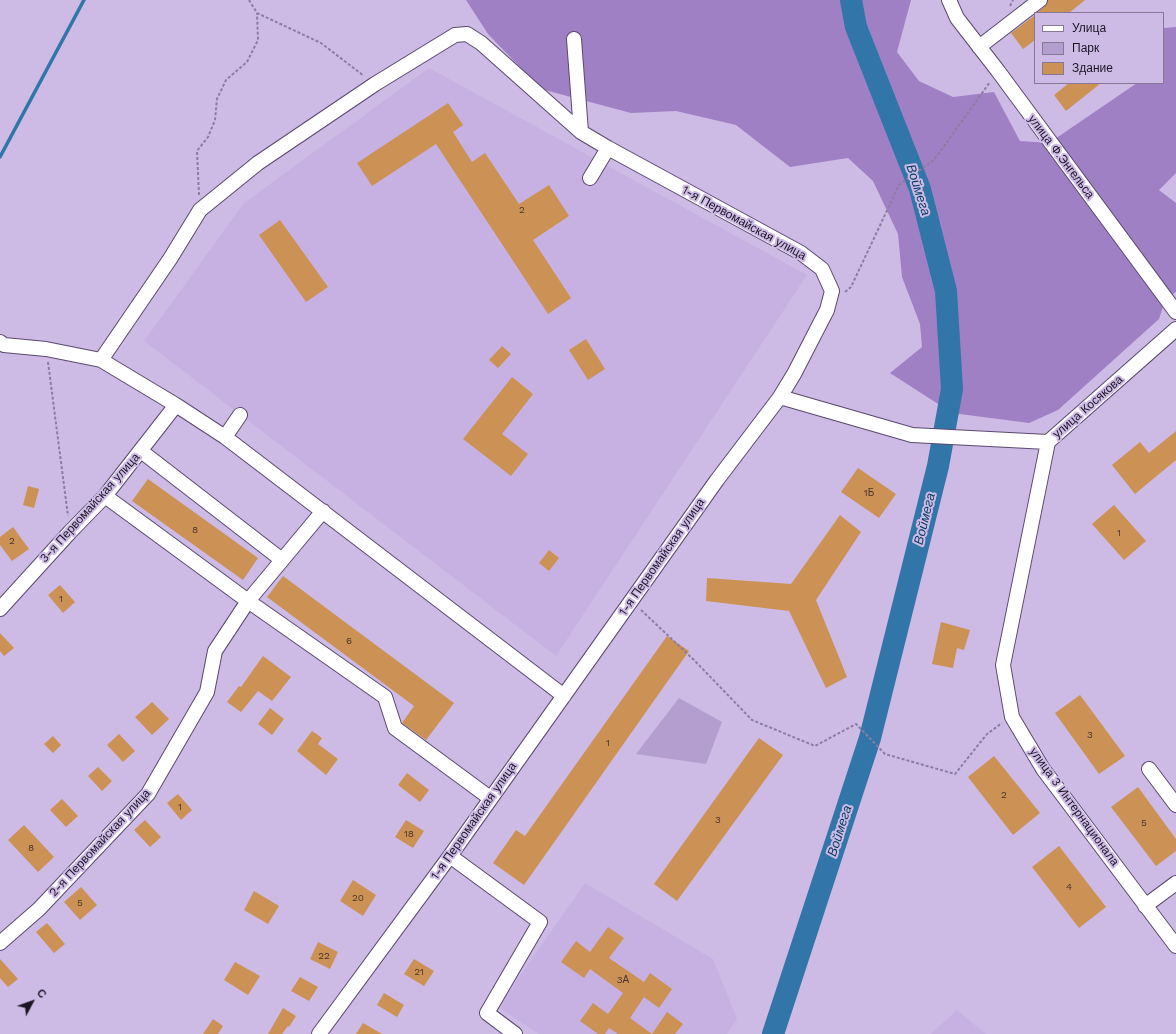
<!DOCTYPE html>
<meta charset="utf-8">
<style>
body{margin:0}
#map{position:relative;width:1176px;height:1034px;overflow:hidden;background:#cdbbe6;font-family:"Work Sans",sans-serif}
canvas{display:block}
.legend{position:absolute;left:1034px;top:12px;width:130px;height:72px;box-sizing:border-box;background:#cdbbe6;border:1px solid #867998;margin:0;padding:5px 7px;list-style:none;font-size:12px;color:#1c1524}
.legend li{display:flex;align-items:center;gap:8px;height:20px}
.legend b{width:20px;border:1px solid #867998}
.north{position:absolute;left:12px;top:982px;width:40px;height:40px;-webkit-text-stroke:3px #cdbbe6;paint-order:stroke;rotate:49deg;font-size:11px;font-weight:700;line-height:16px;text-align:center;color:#1c1524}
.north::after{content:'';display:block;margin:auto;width:14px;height:18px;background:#1c1524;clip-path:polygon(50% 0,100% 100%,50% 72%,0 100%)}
</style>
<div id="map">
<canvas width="1176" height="1034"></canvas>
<ul class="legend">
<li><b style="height:5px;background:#fff"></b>Улица</li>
<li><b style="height:11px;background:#b49ecf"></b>Парк</li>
<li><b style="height:11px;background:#cc9154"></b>Здание</li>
</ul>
<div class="north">С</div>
</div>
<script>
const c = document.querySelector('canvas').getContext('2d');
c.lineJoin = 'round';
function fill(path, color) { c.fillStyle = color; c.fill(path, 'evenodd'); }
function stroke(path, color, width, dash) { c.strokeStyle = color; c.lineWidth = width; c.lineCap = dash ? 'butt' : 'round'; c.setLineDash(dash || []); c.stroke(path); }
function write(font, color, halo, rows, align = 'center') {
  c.font = font + ' "Work Sans",sans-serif'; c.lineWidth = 4; c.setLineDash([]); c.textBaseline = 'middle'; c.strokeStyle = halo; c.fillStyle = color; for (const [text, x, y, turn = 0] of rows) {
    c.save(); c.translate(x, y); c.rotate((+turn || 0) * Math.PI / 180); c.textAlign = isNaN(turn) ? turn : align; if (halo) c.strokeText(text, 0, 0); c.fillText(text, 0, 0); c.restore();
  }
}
fill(new Path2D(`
 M429 68 807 275 556 656 144 341 244 203Z
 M585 883 713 959 737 1019 727 1034H539L498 1007Z
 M957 1010 986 1034H931Z`), '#c7b1e3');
fill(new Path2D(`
 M679 698 722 722 706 764 636 754Z`), '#b49ecf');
fill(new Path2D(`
 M466 0H911L897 52 919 81 953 97 994 92 1020 141 1049 143 1137 83H1163V30L1164 28 1176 27V173L1159 190 1176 203V292L1166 298 1159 319 1058 410 1029 423 952 413 890 373 922 347 920 324 902 277 898 234 873 181 848 158 790 167 736 125 676 111 631 113 541 89 488 34Z`), '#a080c5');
stroke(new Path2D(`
 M0 157 84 0`), '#3275a9', 3.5);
stroke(new Path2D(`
 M773 1034 870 738 938 466 952 389 946 291 920 189 856 27 851 0`), '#3275a9', 22);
fill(new Path2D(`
 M1048 0H1085L1069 13H1037L1045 6Z
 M1035 15V40L1023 49 1011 33Z
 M1069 83H1101L1066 111 1054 95Z
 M448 103 463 125 453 132 472 162 485 153 519 204 549 185 569 216 533 240 571 298 548 314 436 144 372 186 357 163Z
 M280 220 328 287 306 302 259 235Z
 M586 339 605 369 588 380 569 350Z
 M502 346 511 354 498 368 489 360Z
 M512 377 533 394 502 434 528 454 511 476 463 439Z
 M1176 431V460L1135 494 1112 465 1140 442 1149 453Z
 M858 468 896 494 879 518 841 492Z
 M148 479 258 558 243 580 132 501Z
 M28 486 39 489 34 508 23 505Z
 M1114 505 1146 541 1124 560 1092 524Z
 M840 515 861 532 816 600 847 677 826 688 789 611 706 601 707 578 791 584Z
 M13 527 29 549 12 561 0 545V537Z
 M549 550 559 558 549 571 539 563Z
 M283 576 454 703 426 740 402 723 414 706 267 597Z
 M60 585 75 602 63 613 48 595Z
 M941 622 970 630 964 650 957 648 953 668 932 664Z
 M0 633 14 648 4 656 0 651Z
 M667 636 689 651 524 885 493 863 516 830 525 836Z
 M263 656 291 677 272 701 258 691 241 712 227 702 239 686 241 687Z
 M1080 695 1125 756 1099 774 1055 713Z
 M152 702 169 719 152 735 135 717Z
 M270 708 284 719 272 735 258 724Z
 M312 731 322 738 318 744 338 759 326 775 297 751Z
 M119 734 135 751 123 762 107 745Z
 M53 736 61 745 53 753 44 744Z
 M759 738 783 755 677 901 654 884Z
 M994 756 1040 813 1013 835 968 777Z
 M98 767 112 781 102 791 88 776Z
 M407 773 429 790 420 802 398 785Z
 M1138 787 1176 839V851L1156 866 1111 807Z
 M178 794 192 810 181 820 167 803Z
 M62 799 78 816 66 827 50 810Z
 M145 820 161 837 150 847 134 830Z
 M406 820 424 831 413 848 395 837Z
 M24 825 54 857 38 872 8 840Z
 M1059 846 1106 907 1079 928 1032 867Z
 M353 880 376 895 363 916 340 901Z
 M81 887 97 905 80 920 64 902Z
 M254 891 279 906 268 924 244 910Z
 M47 923 65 944 54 953 36 932Z
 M608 927 624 938 609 958 644 982 650 973 672 989 659 1008 644 997 630 1018 652 1034 667 1012 683 1024 675 1034H618L609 1028 605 1034H598L580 1021 593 1003 608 1014 623 993 590 969 584 978 561 962 576 941 590 952Z
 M318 942 338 952 330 969 310 959Z
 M0 959 18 979 8 987 0 978Z
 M414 959 434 971 424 986 404 974Z
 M235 962 260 976 248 995 224 980Z
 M300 977 318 987 309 1001 291 991Z
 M384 993 404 1005 397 1017 377 1005Z
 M283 1008 296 1016 289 1027 288 1026 282 1034H268Z
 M213 1019 223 1026 218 1034H203Z
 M363 1023 382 1034H356Z`), '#cc9154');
const minor = new Path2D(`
 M949 0 957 18 998 71 1176 312
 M574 39 581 132
 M979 47 1040 0
 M590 178 608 148
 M0 342 4 345 46 349 101 360 176 405 225 437 564 696
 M101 360 170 259 200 210 258 163 375 84 455 35 467 34 481 43 581 132 608 148 801 253 822 269 832 291 827 310 794 374 780 397 717 480 450 856 319 1034
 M780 397 912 435 1048 442 1176 329
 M225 437 240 415
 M1048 442 1003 665 1012 717 1043 769 1176 946
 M141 451 282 560
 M105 496 248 601 385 697 395 728 490 798
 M0 609 70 532 105 496 176 405
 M1149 769 1176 805
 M450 856 540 922 487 1013 515 1034
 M1145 906 1176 883
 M0 943 39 909 148 794 207 692 215 651 248 601 323 511`);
stroke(minor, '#5a496e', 16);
stroke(new Path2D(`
 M249 0 257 13 321 43 364 76
 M1010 6 1013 0
 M199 195 197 151 208 137 215 120 217 99 226 80 247 62 258 40 257 13
 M845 292 851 287 899 185 934 160 990 82
 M48 362 68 516
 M641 610 694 660 752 720 815 746 856 724 885 754 955 774 987 734 1002 723`), '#8b7d9e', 2, [3, 2]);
stroke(minor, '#fff', 14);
write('10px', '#483430', null, [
 ["2",522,210],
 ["1Б",869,493],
 ["8",195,530],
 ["1",1119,533],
 ["2",12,541],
 ["1",61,599],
 ["6",349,641],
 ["3",1090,735],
 ["1",608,743],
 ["2",1004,795],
 ["1",180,807],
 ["3",718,820],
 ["5",1144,823],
 ["18",409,834],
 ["8",31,848],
 ["4",1069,887],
 ["20",358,898],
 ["5",80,903],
 ["22",324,956],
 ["21",419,972],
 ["3А",623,980]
]);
write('12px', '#1c1524', '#cdbbe6', [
 ["улица Ф.Энгельса",1061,157,53],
 ["1-я Первомайская улица",744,223,29],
 ["улица Косякова",1088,407,-41],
 ["3-я Первомайская улица",90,508,-48],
 ["1-я Первомайская улица",662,557,-55],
 ["улица 3 Интернационала",1074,807,54],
 ["1-я Первомайская улица",474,821,-55],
 ["2-я Первомайская улица",100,843,-47]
]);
write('italic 13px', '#043a5e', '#cdbbe6', [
 ["Воймега",918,190,72],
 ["Воймега",925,519,-76],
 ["Воймега",840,831,-72]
]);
</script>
